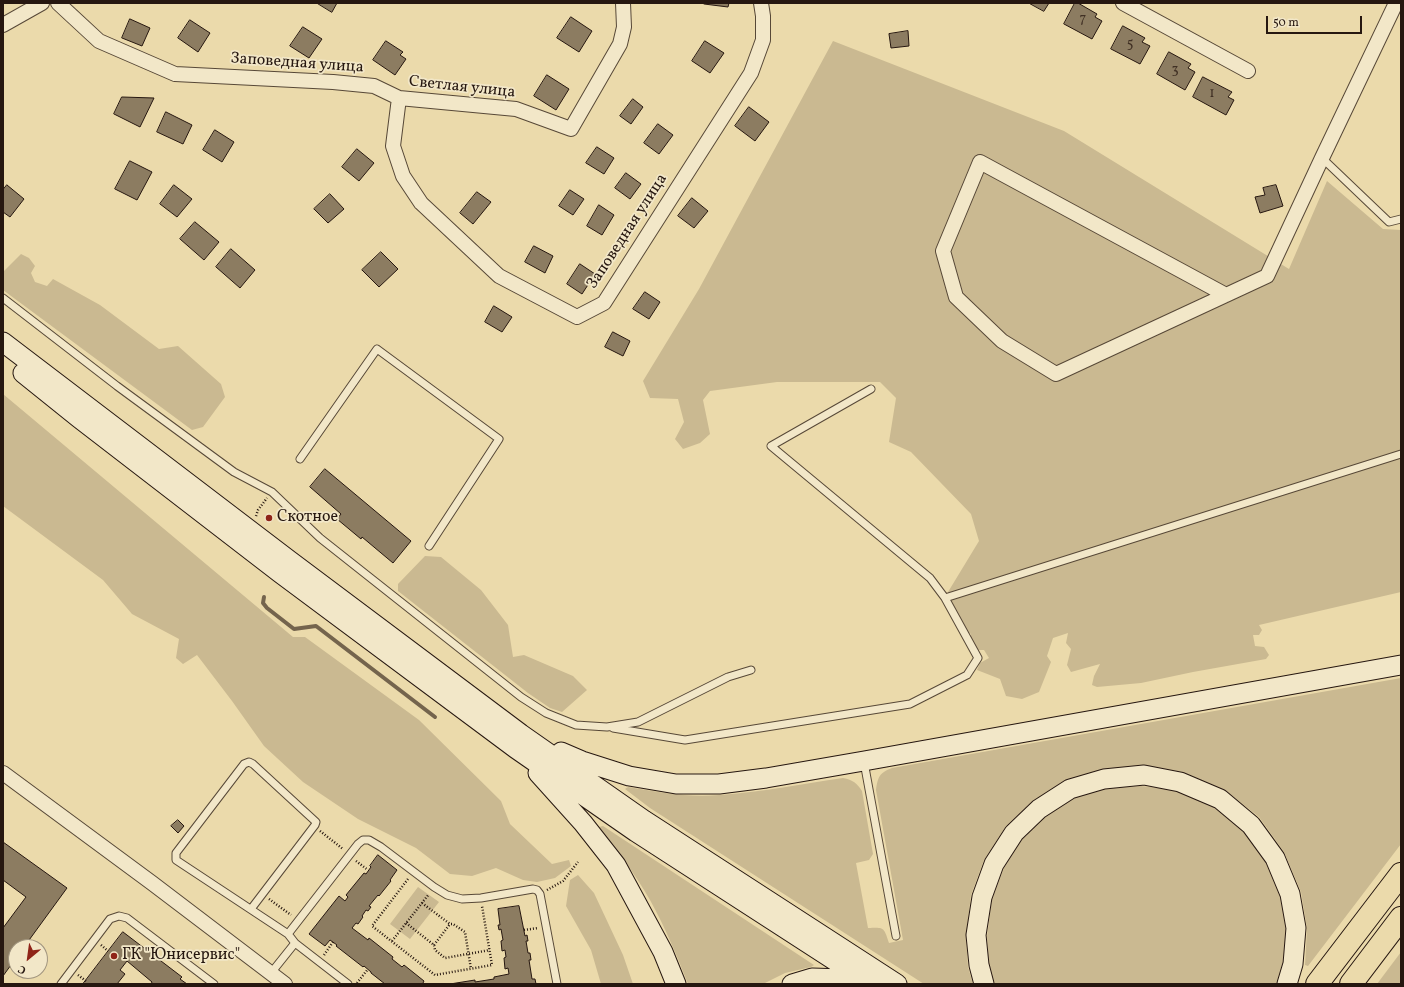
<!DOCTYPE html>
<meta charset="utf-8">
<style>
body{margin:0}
#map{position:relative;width:1404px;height:987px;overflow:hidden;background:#ebdaab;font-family:Vollkorn,serif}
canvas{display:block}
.frame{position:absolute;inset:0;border:4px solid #261710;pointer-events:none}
.north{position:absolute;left:8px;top:939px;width:40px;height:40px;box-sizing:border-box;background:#f2e7c8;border:1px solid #a0947e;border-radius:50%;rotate:209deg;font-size:11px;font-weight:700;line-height:16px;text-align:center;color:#261710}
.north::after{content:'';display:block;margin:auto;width:14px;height:18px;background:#8f2418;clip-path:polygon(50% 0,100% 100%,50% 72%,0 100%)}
.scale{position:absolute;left:1266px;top:16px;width:96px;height:18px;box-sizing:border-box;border:2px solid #261710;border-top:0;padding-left:5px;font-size:12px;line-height:14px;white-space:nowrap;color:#261710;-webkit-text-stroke:3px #f2e7c8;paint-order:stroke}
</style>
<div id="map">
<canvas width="1404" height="987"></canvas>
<div class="frame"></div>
<div class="north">С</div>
<div class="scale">50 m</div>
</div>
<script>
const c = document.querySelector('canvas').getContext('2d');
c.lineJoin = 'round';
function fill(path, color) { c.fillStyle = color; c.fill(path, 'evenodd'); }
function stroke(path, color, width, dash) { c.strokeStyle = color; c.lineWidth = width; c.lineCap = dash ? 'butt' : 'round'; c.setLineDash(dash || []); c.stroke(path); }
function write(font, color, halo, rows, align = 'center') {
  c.font = font + ' Vollkorn,serif'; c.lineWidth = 3.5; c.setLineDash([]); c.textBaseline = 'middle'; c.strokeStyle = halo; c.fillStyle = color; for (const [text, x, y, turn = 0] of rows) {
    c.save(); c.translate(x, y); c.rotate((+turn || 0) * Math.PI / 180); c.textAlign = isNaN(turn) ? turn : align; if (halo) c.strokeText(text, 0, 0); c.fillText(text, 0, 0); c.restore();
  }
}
fill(new Path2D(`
 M833 41 1064 131 1289 269 1327 181 1383 229 1401 230V592L1259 625 1262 630 1259 635H1253L1255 646 1264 647 1269 655 1266 659 1193 672 1141 683 1097 687 1092 685 1094 676 1100 664 1071 672 1067 665 1071 649 1066 643 1068 633 1053 638 1047 656 1051 662 1039 692 1022 699 1006 696 1000 679 977 670 980 663 989 658 984 650H975L970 644 971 634 957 625 948 592 979 541 971 514 911 452 889 442 896 398 880 382H777L710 391 703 400 710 434 700 443 683 449 675 439 684 422 678 399 650 398 643 381 699 289Z
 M21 254 29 258 35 266 31 273 35 282 47 286 53 279 100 305 159 349 178 346 221 384 225 397 203 427 192 430 3 290V272Z
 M3 394 293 637H305L419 720 501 801 510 824 552 864 569 860 571 866 555 878 537 882 523 880 496 868 472 876 450 874 416 848 358 819 303 782 264 746 232 701 197 655 183 664 176 658 179 639 132 614 103 580 3 506Z
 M425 556 441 557 481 590 508 625 513 657 524 655 573 676 587 690 562 712 550 708 528 693 398 591V584Z
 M1401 678V844L1308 966 1305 965 1307 929 1301 892 1284 852 1259 817 1226 791 1182 772 1143 765 1100 770 1065 781 1032 802 1006 826 984 860 971 895 966 936 968 967 973 984H924L650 808 625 789 628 787C658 792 689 798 719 795 761 792 802 784 843 778 853 780 857 783 862 791L873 854 869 860 856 863 868 928C884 927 884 927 889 943L903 940 876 790C878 777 879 773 892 768Z
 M1141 786 1179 790 1215 807 1245 830 1268 862 1281 894 1287 927 1285 963 1279 984H994L988 962 987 936 992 899 1004 868 1022 838 1044 816 1071 799 1102 788Z
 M603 826 814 965 811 967 785 973 763 984H688C677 956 665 927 650 900 635 874 617 850 599 827Z
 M578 875 594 893 623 955 633 984H601L591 950 566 906 570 880Z
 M418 887 439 902 410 939 390 924Z
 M1401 952V984H1377Z`), '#cab991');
stroke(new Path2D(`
 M264 597 263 603 267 608 294 629 316 626 435 717`), '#74644d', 4);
const building = new Path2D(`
 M317 3H337L332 12Z
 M704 3H729L728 7 704 4Z
 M1029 3H1049L1044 11Z
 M1075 3H1078L1097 14 1095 17 1102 21 1092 39 1064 24Z
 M571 17 592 31 579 52 557 38Z
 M130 19 150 28 142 46 122 38Z
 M190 20 210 33 198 52 178 38Z
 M1123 26 1145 38 1142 42 1150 46 1140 64 1111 49Z
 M303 27 322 39 309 58 290 46Z
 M908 31 909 46 891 48 889 34Z
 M386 41 403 52 400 55 406 59 395 75 373 60Z
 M705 41 724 53 710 73 692 61Z
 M1169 52 1191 64 1188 68 1195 72 1185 90 1157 74Z
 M547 75 569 89 556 110 534 96Z
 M1203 77 1232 92 1228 97 1234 100 1226 115 1193 97Z
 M122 97 154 98 140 127 114 114Z
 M633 99 643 107 631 124 620 116Z
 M749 107 769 122 755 141 735 126Z
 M166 112 192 125 183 144 157 132Z
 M658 124 673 135 659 154 644 143Z
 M215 130 234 142 222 162 203 150Z
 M597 147 614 158 604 174 586 163Z
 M357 149 374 163 359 181 342 167Z
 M130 161 152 172 137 200 115 189Z
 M626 173 641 184 630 199 615 188Z
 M7 185 24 199 10 217 3 212V190Z
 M174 185 192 199 177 217 160 204Z
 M1276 185 1283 206 1260 213 1255 197 1265 195 1263 188Z
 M570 190 584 199 573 215 559 206Z
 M477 192 491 202 473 224 460 213Z
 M330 194 344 209 328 223 314 209Z
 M692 198 708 211 694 228 678 216Z
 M599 205 614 215 602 235 587 226Z
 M195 222 219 242 204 260 180 239Z
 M534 246 553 256 545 273 525 262Z
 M231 249 255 270 240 288 216 267Z
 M381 252 398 269 379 287 362 270Z
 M580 264 595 274 582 294 567 284Z
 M645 292 660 302 649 319 633 309Z
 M494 306 512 317 502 332 485 322Z
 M613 332 630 341 623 356 605 347Z
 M325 469 411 541 393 563 362 537 361 539 337 519 341 514 310 487Z
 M178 820 184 826 178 833 171 826Z
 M3 842 67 888 24 947H16V958L3 976V928L26 897 3 880Z
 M378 855 397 870 390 880 391 881 379 896 378 895 369 906 371 907 368 911 366 910 362 916 363 917 358 924 356 923 352 928 368 940 369 938 393 957 392 959 402 967 404 965 424 981 423 983 424 984H385L371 973V972L364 966 363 967 336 946 337 945 330 940 325 946 309 934 339 896 345 901 348 897 346 895 364 873 366 874 371 867 370 866Z
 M519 906 525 936 527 935 528 941H526L528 953H530L531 960H529L532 979H535L536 984H450L475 980V982L494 979V977L509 974 508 968 505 969 504 958 506 957 505 950 502 951 501 941 503 940 501 929 499 930 498 925H500L498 909Z
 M123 932 182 977 180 979 187 984H151L152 982 127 961 120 970 125 974 117 984H83Z`);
fill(building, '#8c7c61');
stroke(building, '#261710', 1);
const lane = new Path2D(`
 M1322 158 1389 222 1401 219
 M3 298 117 386 234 472 272 492 320 538 521 697 546 713 576 725 607 727 638 722 728 677 751 670
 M300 459 377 349 499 439 429 546
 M945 598 1401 454
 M613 728 685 740 910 704 967 675 978 658 945 598 930 578 771 446 871 389
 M864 762 896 936
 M251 909 315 825 316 822 253 764 249 762 244 764 176 853V860L288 934 295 943 348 984
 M288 934 358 844 363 840H369L381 847 434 887 447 895 462 899 481 898 533 889 537 890 540 894 557 984
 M271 973 295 943
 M61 984 110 919 119 916 127 918 214 984`);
const street = new Path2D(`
 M58 3 99 41 175 74 333 82 374 86 399 98 393 146 403 176 421 203 499 276 577 317 604 303 751 73 763 40V16L761 3
 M1123 3 1248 71
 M3 25 42 3
 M399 98 516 109 571 129 620 44 624 27 623 3
 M1226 295 980 162 943 251 956 297 1002 341 1056 374 1267 276 1322 158 1396 3
 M3 773 152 883 285 984`);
const secondary = new Path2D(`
 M3 342 289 560 521 734 644 820 897 984
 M23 373 79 418 280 573 515 748 636 832 871 984
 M561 752 582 761 629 776 676 784H719L766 778 864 761 1401 665
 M538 773 583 823 616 865 663 952 676 984
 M792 984 812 978 844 979 863 983
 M984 984 979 965 976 935 982 897 994 864 1014 833 1039 809 1070 789 1104 779 1144 775 1180 782 1220 799 1251 825 1275 858 1290 894 1296 928 1293 964 1287 984`);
const highway = new Path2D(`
 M1317 984 1401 874
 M1351 984 1401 918`);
stroke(lane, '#574837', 9);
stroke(street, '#574837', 16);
stroke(secondary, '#261710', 21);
stroke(highway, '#261710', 24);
stroke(new Path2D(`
 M256 516 258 510 267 498
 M320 831 343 849
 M356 861 368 870
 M408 879 372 926 435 975 492 965 482 906
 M547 890 563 881 578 862
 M269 899 291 915
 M422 903 450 924H453L465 932 471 969
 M406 923 434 945 435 950 445 958 490 950
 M524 930 538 928
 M392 941 429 894
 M101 945 108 951
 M434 945 450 924
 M324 955 333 942
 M78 975 86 981
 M357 983 368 969`), '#261710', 2.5, [1, 2]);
stroke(lane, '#f2e7c8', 7);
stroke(street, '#f2e7c8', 14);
stroke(secondary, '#f2e7c8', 19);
stroke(highway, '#ebdaab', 22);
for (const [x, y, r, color] of [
 [269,518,4,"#8f2418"],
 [114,956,4,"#8f2418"]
]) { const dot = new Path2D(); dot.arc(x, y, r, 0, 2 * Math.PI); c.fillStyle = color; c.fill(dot); stroke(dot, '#f2e7c8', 1.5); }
write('14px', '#403024', null, [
 ["7",1083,19],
 ["5",1130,44],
 ["3",1175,70],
 ["1",1212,94]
]);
write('16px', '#261710', '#f2e7c8', [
 ["Заповедная улица",297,64,4],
 ["Светлая улица",462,88,6],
 ["Заповедная улица",628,232,-57]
]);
write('16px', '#261710', '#f2e7c8', [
 ["Скотное",277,518],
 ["ГК \"Юнисервис\"",122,956]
], 'left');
</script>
